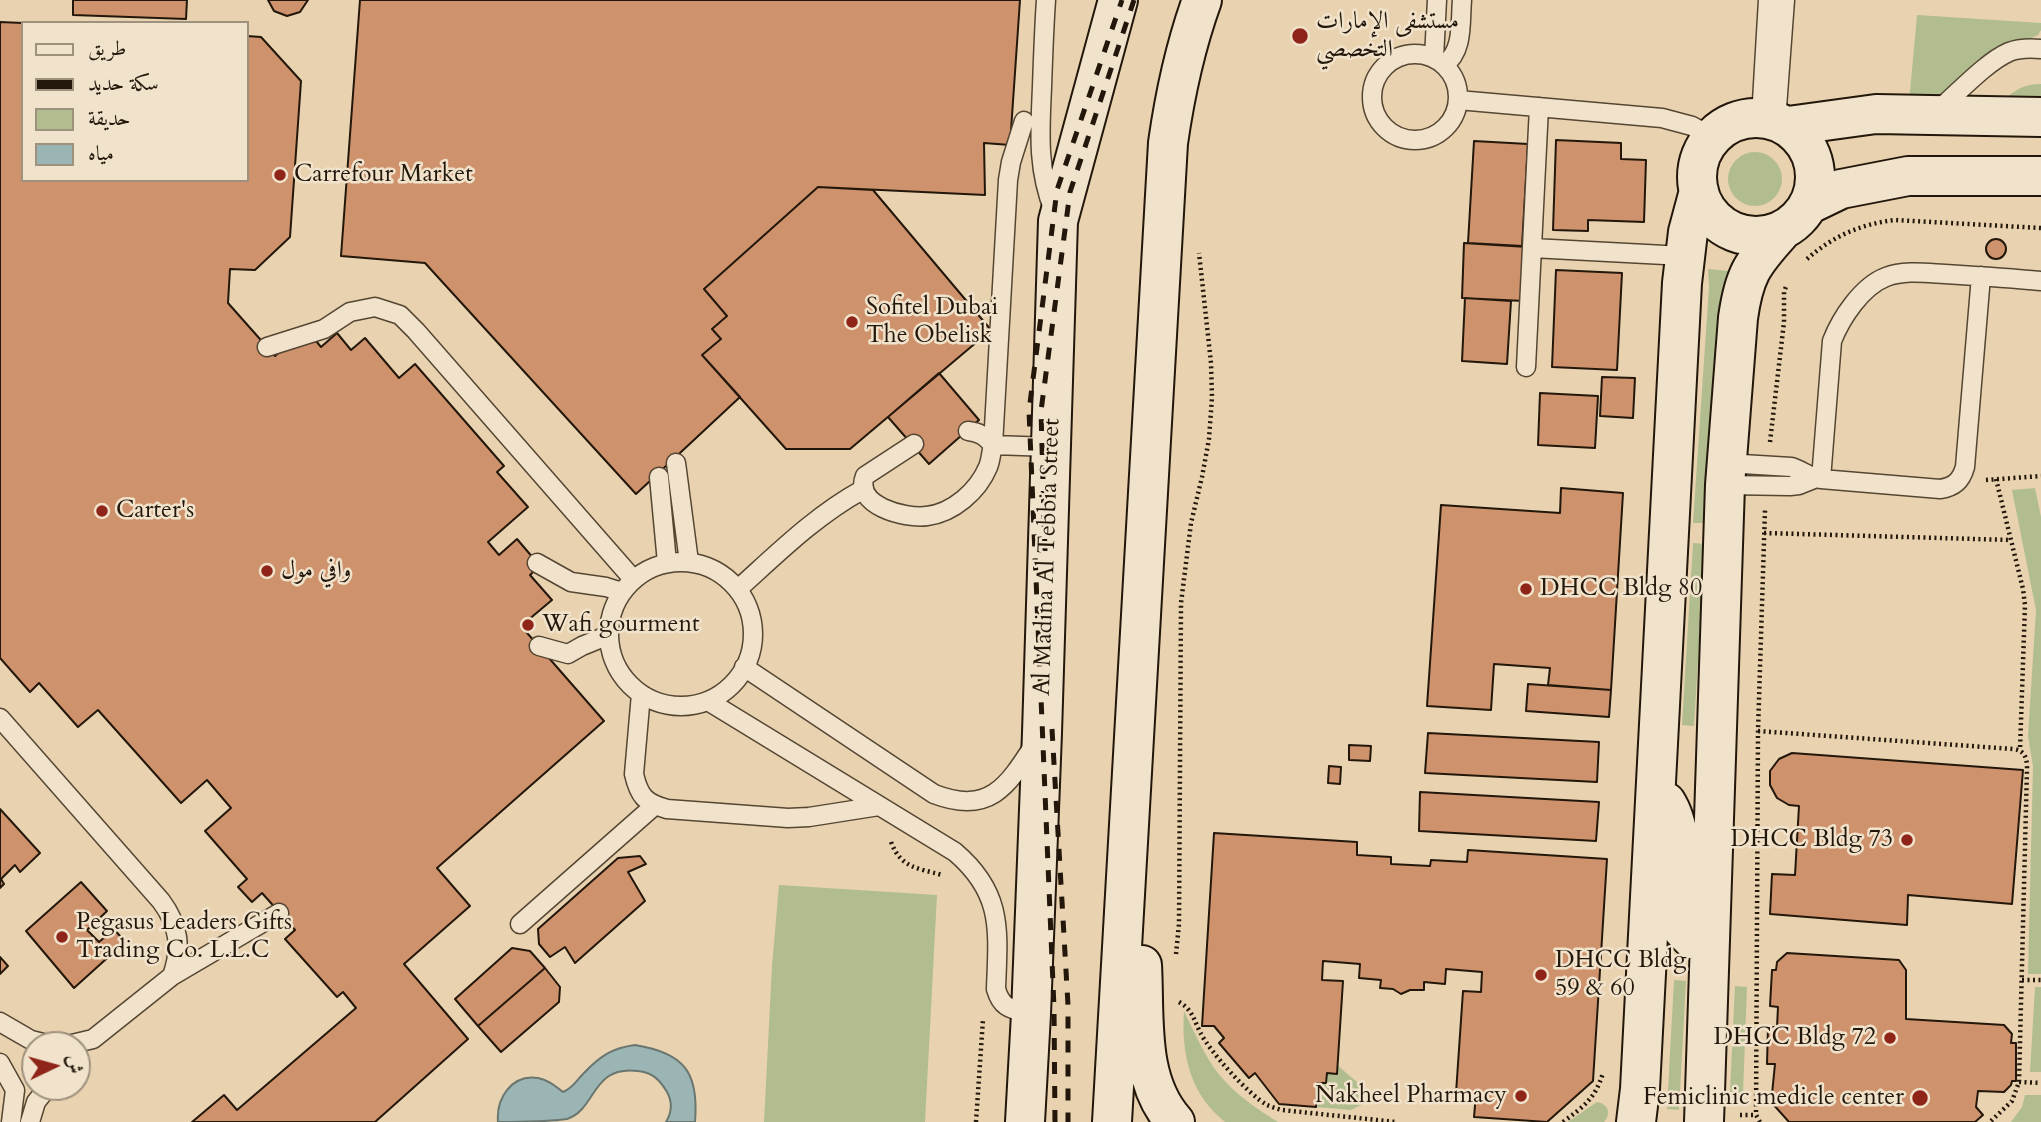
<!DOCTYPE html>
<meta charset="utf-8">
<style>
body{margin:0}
#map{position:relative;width:2041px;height:1122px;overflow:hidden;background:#e9d2af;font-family:Cardo,Amiri,serif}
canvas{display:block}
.legend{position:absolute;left:21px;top:21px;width:228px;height:161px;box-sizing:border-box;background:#f1e2cb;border:2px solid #9e917e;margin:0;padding:9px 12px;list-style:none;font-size:21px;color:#22170a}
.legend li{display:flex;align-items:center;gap:14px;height:35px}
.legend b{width:35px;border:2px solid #9e917e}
.north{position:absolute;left:21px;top:1031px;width:70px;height:70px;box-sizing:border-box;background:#f1e2cb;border:2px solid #9e917e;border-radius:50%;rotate:85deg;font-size:19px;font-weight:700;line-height:28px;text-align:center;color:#22170a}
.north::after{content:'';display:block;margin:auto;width:24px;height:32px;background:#8f2418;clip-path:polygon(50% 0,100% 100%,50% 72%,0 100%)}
</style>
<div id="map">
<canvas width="2041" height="1122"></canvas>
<ul class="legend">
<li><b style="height:9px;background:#f1e2cb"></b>طريق</li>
<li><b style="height:9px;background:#22170a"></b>سكة حديد</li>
<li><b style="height:19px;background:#b1bd8f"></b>حديقة</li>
<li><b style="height:19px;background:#9ab5b4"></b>مياه</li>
</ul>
<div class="north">ش</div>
</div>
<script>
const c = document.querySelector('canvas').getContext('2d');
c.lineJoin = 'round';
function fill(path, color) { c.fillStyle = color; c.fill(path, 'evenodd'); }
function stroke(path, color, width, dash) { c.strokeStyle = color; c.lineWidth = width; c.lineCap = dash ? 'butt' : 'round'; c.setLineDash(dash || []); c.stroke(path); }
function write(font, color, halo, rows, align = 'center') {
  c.font = font + ' Cardo,Amiri,serif'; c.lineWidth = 5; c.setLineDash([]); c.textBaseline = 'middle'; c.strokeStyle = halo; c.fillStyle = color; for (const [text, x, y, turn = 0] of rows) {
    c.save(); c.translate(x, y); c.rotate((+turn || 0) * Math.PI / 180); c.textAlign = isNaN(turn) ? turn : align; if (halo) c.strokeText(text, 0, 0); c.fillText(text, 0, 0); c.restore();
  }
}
fill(new Path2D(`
 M1917 15 2041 23V30L2038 35 2007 49 1942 102H1909Z
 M2041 84V99L1994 109C2010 95 2018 84 2041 84Z
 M1728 179a27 27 0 1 1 54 0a27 27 0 1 1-54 0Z
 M1708 269 1728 271 1723 289 1705 523H1693L1709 287Z
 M2035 488 2041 517V974H2028L2033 766 2028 736 2036 610 2012 490Z
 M1693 543 1705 544 1694 726 1682 725Z
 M779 885 937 895 925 1122H764L772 966Z
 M1674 980 1686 981 1679 1110 1667 1109Z
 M1735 986 1747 987 1743 1093 1730 1092Z
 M2035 987H2041V1072H2030Z
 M1184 1011C1192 1028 1200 1045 1209 1060 1225 1087 1252 1106 1278 1122H1225C1190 1094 1181 1054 1184 1011Z
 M1337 1065 1363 1087 1364 1100 1361 1105 1351 1110 1316 1107 1317 1083 1327 1073 1336 1074Z
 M2025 1095H2041V1122H2011L2022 1107Z
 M1597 1102C1608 1104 1612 1113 1604 1122H1568Z`), '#b1bd8f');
const water = new Path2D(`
 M635 1045C685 1053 699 1073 695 1122H666C672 1112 672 1101 667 1092 660 1080 652 1072 638 1071 591 1065 597 1109 567 1119 546 1122 520 1122 498 1122 496 1099 511 1074 538 1078 548 1080 555 1086 563 1092 573 1088 576 1081 583 1074 600 1056 612 1048 635 1045Z`);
fill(water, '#9ab5b4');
stroke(water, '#6a7670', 2);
const building = new Path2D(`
 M73 0H187L186 19 73 15Z
 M268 0H308L300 12 287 16 274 11Z
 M360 0H1020L1010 145 984 143 985 195 818 187 704 289 727 316 712 329 721 339 702 355 740 397 636 494 425 263 341 256Z
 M0 22 23 23V180H247V36L261 37 301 81 290 237 255 270 230 269 228 303 275 356 306 329 321 347 337 333 351 350 365 338 399 378 415 364 504 466 497 472 528 507 488 542 499 555 517 539 540 566 530 575 552 600 521 626 604 721 437 868 470 906 404 964 468 1039 375 1122H192L224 1095 237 1110 356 1008 343 992 337 997 285 939 295 930 262 893 252 902 238 887 247 879 205 831 231 808 207 780 181 803 98 710 78 727 39 683 30 692 0 658Z
 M1556 140 1621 143V159L1646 160 1644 222 1588 220V231L1553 230Z
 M1474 141 1528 144 1522 246 1468 243Z
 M818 187 873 190 991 330 850 449H786L702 355 721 339 712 329 727 316 704 289Z
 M1986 249a10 10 0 1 1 20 0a10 10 0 1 1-20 0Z
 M1464 243 1527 247 1524 301 1462 298Z
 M1556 270 1622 273 1617 370 1552 367Z
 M1465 298 1511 301 1507 364 1462 361Z
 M939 373 979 420 929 464 888 417Z
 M1602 377 1635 378 1633 418 1600 416Z
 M1540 393 1598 396 1595 448 1538 445Z
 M1561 488 1623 493 1611 690 1548 685 1550 668 1494 664 1491 710 1427 706 1441 505 1560 513Z
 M1528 684 1611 690 1609 717 1526 711Z
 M1428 733 1599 742 1597 782 1425 773Z
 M1349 745 1371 746 1370 761 1349 760Z
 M1792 753 2023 770 2012 904 1908 895 1907 925 1770 914 1772 874 1795 875 1799 806 1789 805 1777 798 1770 785V771L1779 759Z
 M1329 766 1341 767 1340 784 1328 783Z
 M1420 792 1599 802 1596 841 1419 831Z
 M0 809 40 853 20 872 15 865 1 879 4 884 0 888Z
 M1214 833 1357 842V855L1391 857V864L1430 866 1431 860 1467 862 1468 850 1607 859 1593 1081 1547 1122 1474 1117 1476 1094 1456 1093 1463 991 1481 992 1482 972 1446 969 1445 984 1424 982V990H1410L1401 994 1393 989 1380 988 1381 980 1359 978 1360 964 1323 961 1322 980 1343 981 1337 1074 1327 1073 1326 1083H1317L1316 1107 1279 1104 1255 1073 1249 1078 1219 1043 1224 1038 1214 1026H1202Z
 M640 856 646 864 628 872 645 901 575 963 565 947 550 957 539 944 538 929 618 858Z
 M81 882 107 911 87 930 99 942 114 929 125 942 74 988 26 931Z
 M512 948 530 951 545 968 478 1026 455 999Z
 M1787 953 1899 960 1906 970V1019L2004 1025 2012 1034 2011 1043H2016V1081H2012L2011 1085 2004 1092 1978 1091 1976 1107 1983 1115 1975 1122H1789L1772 1103 1777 1098 1772 1094 1775 1064H1767L1768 1027H1777L1778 1007 1770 1006 1772 970H1776L1777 962Z
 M0 957 8 966 0 974Z
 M545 968 560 987 559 1002 501 1052 478 1026Z`);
fill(building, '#ce926c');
stroke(building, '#22170a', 2);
const lane = new Path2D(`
 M1046 0C1044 29 1043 58 1042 87 1040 132 1037 169 1054 211
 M1372 97a43 43 0 1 1 86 0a43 43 0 1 1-86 0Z
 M1434 58 1437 0
 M1444 65C1464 51 1460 22 1462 0
 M1458 100 1662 118 1692 126 1712 137
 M1937 111C1957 94 1986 62 2009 52 2019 48 2030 48 2041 49
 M1761 118 1768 0
 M1776 121 1785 0
 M1532 248 1684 256
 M1981 276 1965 467C1961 481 1954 487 1940 489L1821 479 1832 341C1841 318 1862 286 1886 277 1904 270 1926 273 1945 274 1977 276 2009 278 2041 281
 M267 347 324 329 350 312 375 307 400 315 416 331 633 579
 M1526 367 1539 107
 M968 431C979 432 985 436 993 445L1051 447
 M914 444 865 476C853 505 904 519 927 516 953 513 978 491 988 467 991 460 991 452 993 445L1008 180 1011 162 1024 121
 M676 463 689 562
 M1726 463 1791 467C1802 470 1810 478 1821 479
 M659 477 667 563
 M1725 485 1790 486 1799 485 1814 479
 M609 634a72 72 0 1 1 144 0a72 72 0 1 1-144 0Z
 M537 563 571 582 606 587 622 592
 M738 589C778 553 815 516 862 490
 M539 646 568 654 582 646 609 635
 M744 667 934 794C989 815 1007 787 1034 745
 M641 694 634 774C639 796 645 803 667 809L788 818 809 817 879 806
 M708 701 955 852C1004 894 998 931 996 989 1002 1010 1013 1009 1031 1014
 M0 718 161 901C179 925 182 948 172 976L93 1039 72 1044 51 1045 31 1040 0 1022
 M520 924 654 806
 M172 976 279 913
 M0 1063 15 1090 11 1122
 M30 1122 36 1102 48 1087`);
const secondary = new Path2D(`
 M1697 177a59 59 0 1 1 118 0a59 59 0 1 1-118 0Z
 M1788 126 1876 114 2041 117
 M1810 204 1841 189 1908 176H2041
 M1666 802C1687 834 1679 892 1683 930L1692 939C1701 940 1705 938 1710 931
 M1142 965C1145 1017 1137 1080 1175 1122
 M1025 1122 1031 1014 1042 733 1058 221 1118 0
 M1112 1122 1168 143C1175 94 1185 47 1202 0
 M1636 1122 1640 1089 1682 283 1688 232 1699 191
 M1704 1122 1725 485 1738 318C1744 275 1752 264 1780 233`);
stroke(lane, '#544633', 21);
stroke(secondary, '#22170a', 42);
stroke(new Path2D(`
 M1807 259C1833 236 1861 224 1895 220L2041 228
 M1770 442 1784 322V292L1787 284
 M1996 479 2023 589 2025 605 2020 750
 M1986 480 2041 476
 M1764 533 2011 540
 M1758 731 2013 749C2024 750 2027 757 2027 768L2019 1082 2012 1101 1990 1122
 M891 842C901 868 917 868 942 875
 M1176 954 1179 924 1181 603 1191 523 1202 477 1209 439 1212 397 1211 363 1199 253
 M2022 980H2041
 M1179 1002C1192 1009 1194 1020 1200 1032 1210 1052 1248 1094 1267 1105 1272 1107 1277 1109 1282 1110L1396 1122
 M2019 1082 2041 1083
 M1740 1115H1756
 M976 1122 983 1019
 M1563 1122C1584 1106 1595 1099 1603 1073
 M1760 1122 1756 1115 1758 731 1765 510`), '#22170a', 4.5, [2, 3.5]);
stroke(lane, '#f1e2cb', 18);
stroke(secondary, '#f1e2cb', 38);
stroke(new Path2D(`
 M1045 551 1041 411 1070 192 1134 0
 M1052 729 1068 1005V1122
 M1055 1122 1054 1008 1029 411 1057 190 1122 0`), '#22170a', 5, [12, 12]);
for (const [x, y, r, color] of [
 [1300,36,9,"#8f2418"],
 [280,175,7,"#8f2418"],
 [852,322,7,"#8f2418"],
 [102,511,7,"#8f2418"],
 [267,571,7,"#8f2418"],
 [1526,589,7,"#8f2418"],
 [528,625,7,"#8f2418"],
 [1907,840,7,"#8f2418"],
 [62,937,7,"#8f2418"],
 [1541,975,7,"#8f2418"],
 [1890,1038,7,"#8f2418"],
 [1521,1096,7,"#8f2418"],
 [1920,1098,9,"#8f2418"]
]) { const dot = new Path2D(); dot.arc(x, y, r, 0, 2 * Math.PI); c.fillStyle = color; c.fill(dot); stroke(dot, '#f1e2cb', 2.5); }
write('24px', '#22170a', '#f1e2cb', [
 ["مستشفى الإمارات",1316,22],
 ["التخصصي",1316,50],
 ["Carrefour Market",294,175],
 ["Sofitel Dubai",866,308],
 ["The Obelisk",866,336],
 ["Carter's",116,511],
 ["وافي مول",281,571],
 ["DHCC Bldg 80",1540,589],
 ["Wafi gourment",542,625],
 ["DHCC Bldg 73",1893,840,"right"],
 ["Pegasus Leaders Gifts",76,923],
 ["Trading Co. L.L.C",76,951],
 ["DHCC Bldg",1555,961],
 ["59 & 60",1555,989],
 ["DHCC Bldg 72",1876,1038,"right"],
 ["Nakheel Pharmacy",1507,1096,"right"],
 ["Femiclinic medicle center",1904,1098,"right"]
], 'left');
write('24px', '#22170a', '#f1e2cb', [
 ["Al Madina Al Tebbia Street",1048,557,-88]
]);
</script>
